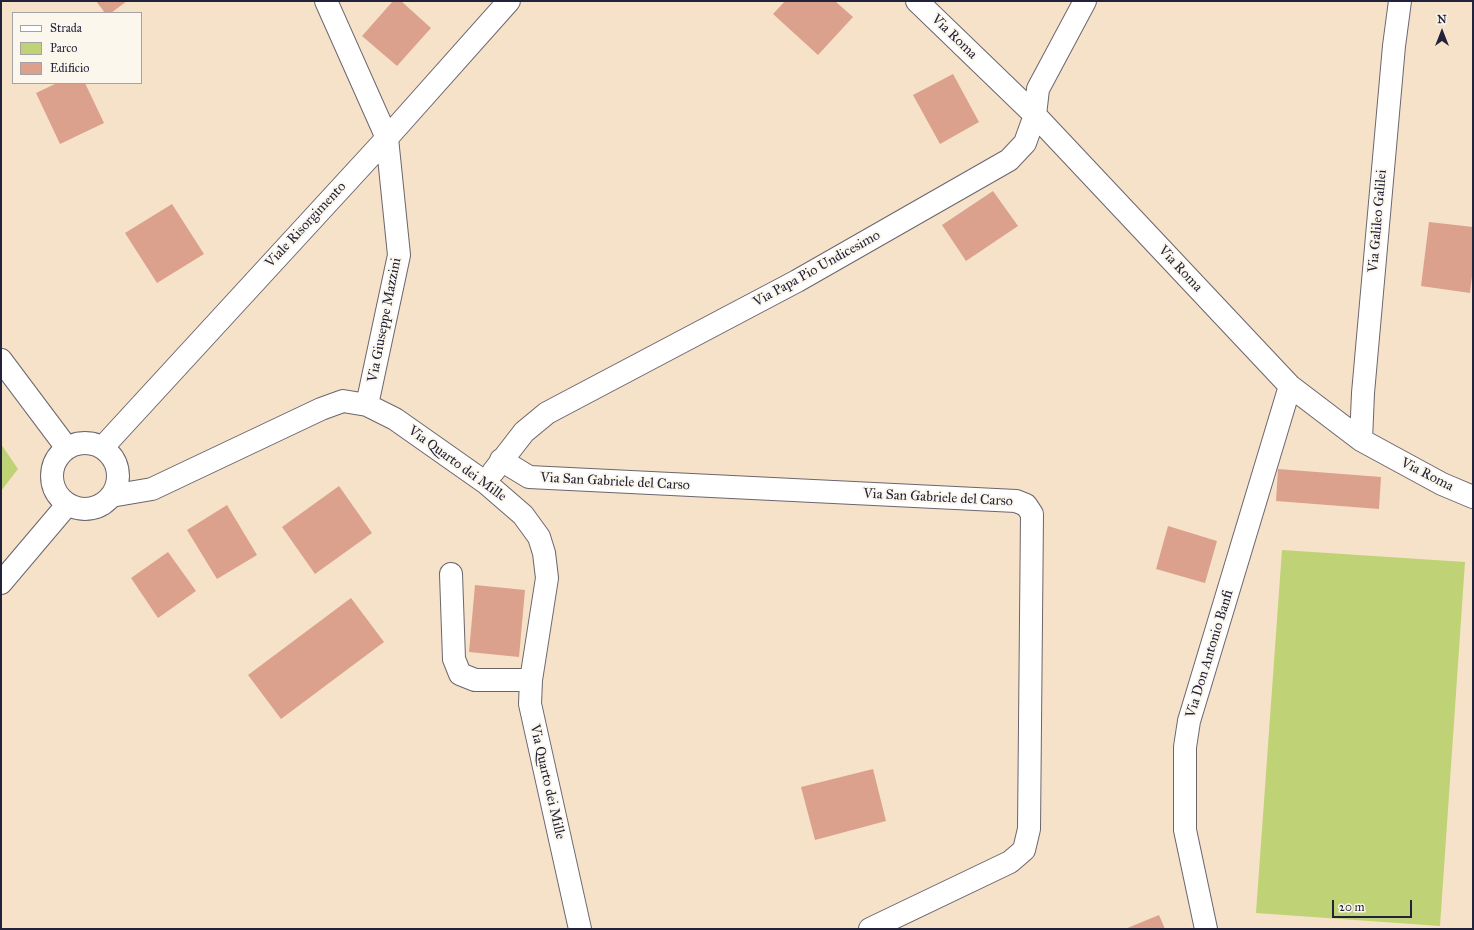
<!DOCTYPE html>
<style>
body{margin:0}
#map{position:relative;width:1474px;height:930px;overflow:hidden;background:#f6e2c9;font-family:"IM FELL Great Primer",serif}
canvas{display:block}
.frame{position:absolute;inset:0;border:2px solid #22223b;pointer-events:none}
.legend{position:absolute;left:12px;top:12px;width:130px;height:72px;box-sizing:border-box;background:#fbf7ec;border:1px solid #a4a2a5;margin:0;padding:5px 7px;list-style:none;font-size:12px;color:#22223b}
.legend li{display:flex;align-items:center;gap:8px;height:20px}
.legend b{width:20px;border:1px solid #a4a2a5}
.north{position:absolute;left:1422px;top:12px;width:40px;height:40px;-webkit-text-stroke:3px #fbf7ec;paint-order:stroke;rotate:0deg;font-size:11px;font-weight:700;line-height:16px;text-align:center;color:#22223b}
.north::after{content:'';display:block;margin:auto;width:14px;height:18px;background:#22223b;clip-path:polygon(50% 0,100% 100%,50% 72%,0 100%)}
.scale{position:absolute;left:1332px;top:900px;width:80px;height:18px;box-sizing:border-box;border:2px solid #22223b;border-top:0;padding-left:5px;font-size:12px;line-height:14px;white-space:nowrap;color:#22223b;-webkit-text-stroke:3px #fbf7ec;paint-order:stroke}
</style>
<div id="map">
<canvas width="1474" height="930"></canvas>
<div class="frame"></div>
<ul class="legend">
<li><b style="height:5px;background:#fff"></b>Strada</li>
<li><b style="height:11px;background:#bfd275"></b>Parco</li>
<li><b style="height:11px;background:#dba18d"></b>Edificio</li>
</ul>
<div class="north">N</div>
<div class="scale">20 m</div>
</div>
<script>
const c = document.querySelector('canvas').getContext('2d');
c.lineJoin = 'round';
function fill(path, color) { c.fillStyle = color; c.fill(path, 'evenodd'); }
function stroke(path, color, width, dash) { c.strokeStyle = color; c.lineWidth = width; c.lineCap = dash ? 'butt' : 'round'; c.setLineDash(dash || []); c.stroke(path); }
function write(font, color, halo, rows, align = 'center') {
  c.font = font + ' "IM FELL Great Primer",serif'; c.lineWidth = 4; c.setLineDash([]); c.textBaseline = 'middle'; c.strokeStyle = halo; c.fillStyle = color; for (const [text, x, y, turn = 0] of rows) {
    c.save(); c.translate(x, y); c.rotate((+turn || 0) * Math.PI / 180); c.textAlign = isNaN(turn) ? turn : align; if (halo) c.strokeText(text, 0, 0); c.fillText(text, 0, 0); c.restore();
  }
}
fill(new Path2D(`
 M1 444 18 469 1 491Z
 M1282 550 1465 562 1440 926 1256 913Z`), '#bfd275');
fill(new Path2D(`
 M96 1H127L111 13H105Z
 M393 1H401L431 28 397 66 362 36Z
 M785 1H835L853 17 818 55 773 14Z
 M953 74 979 122 940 144 913 95Z
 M57 83H85L104 123 60 144 36 93Z
 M993 191 1018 226 966 261 942 225Z
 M172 204 204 254 157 283 125 233Z
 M1429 222 1473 227V268L1470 293 1421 286Z
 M1278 469 1381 477 1379 509 1276 501Z
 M339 486 372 533 315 574 282 527Z
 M227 505 257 555 217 579 187 530Z
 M1168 526 1217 541 1205 583 1156 569Z
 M168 552 196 591 158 618 131 578Z
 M475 585 525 590 519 657 469 652Z
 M351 598 384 642 281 719 248 675Z
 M873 769 886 821 815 840 801 787Z
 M1159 915 1165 929H1125Z`), '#dba18d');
const minor = new Path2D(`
 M326 1 387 138 399 255 367 405
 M917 1 1035 115 1290 386 1361 440 1442 484 1473 497
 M1 360 67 448
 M1361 440 1363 393 1394 46 1400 1
 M52 476a33 33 0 1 1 66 0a33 33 0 1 1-66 0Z
 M102 448 387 138 509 1
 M501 460 529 477 1016 501 1026 505 1032 514 1029 829 1024 850 1010 862 870 929
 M493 472 524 432 547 413 797 281 1009 160 1025 143 1035 115 1038 89 1085 1
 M111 496 152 489 321 409 343 401 367 405 395 419 486 483 523 515 539 537 544 553 547 578 531 680 530 704 580 929
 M451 574 454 659 460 674 475 680H531
 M1 583 67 505
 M1206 929 1185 830V747L1189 721 1290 386`);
stroke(minor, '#6c656d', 24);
stroke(minor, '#fff', 22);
write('14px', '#22223b', '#fbf7ec', [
 ["Via Roma",954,37,44],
 ["Via Galileo Galilei",1378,221,-85],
 ["Viale Risorgimento",306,225,-47],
 ["Via Papa Pio Undicesimo",817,269,-29],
 ["Via Roma",1180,269,47],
 ["Via Giuseppe Mazzini",385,320,-79],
 ["Via Quarto dei Mille",457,464,36],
 ["Via Roma",1427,475,27],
 ["Via San Gabriele del Carso",615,482,3],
 ["Via San Gabriele del Carso",938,498,3],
 ["Via Don Antonio Banfi",1210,654,-73],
 ["Via Quarto dei Mille",547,782,77]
]);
</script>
